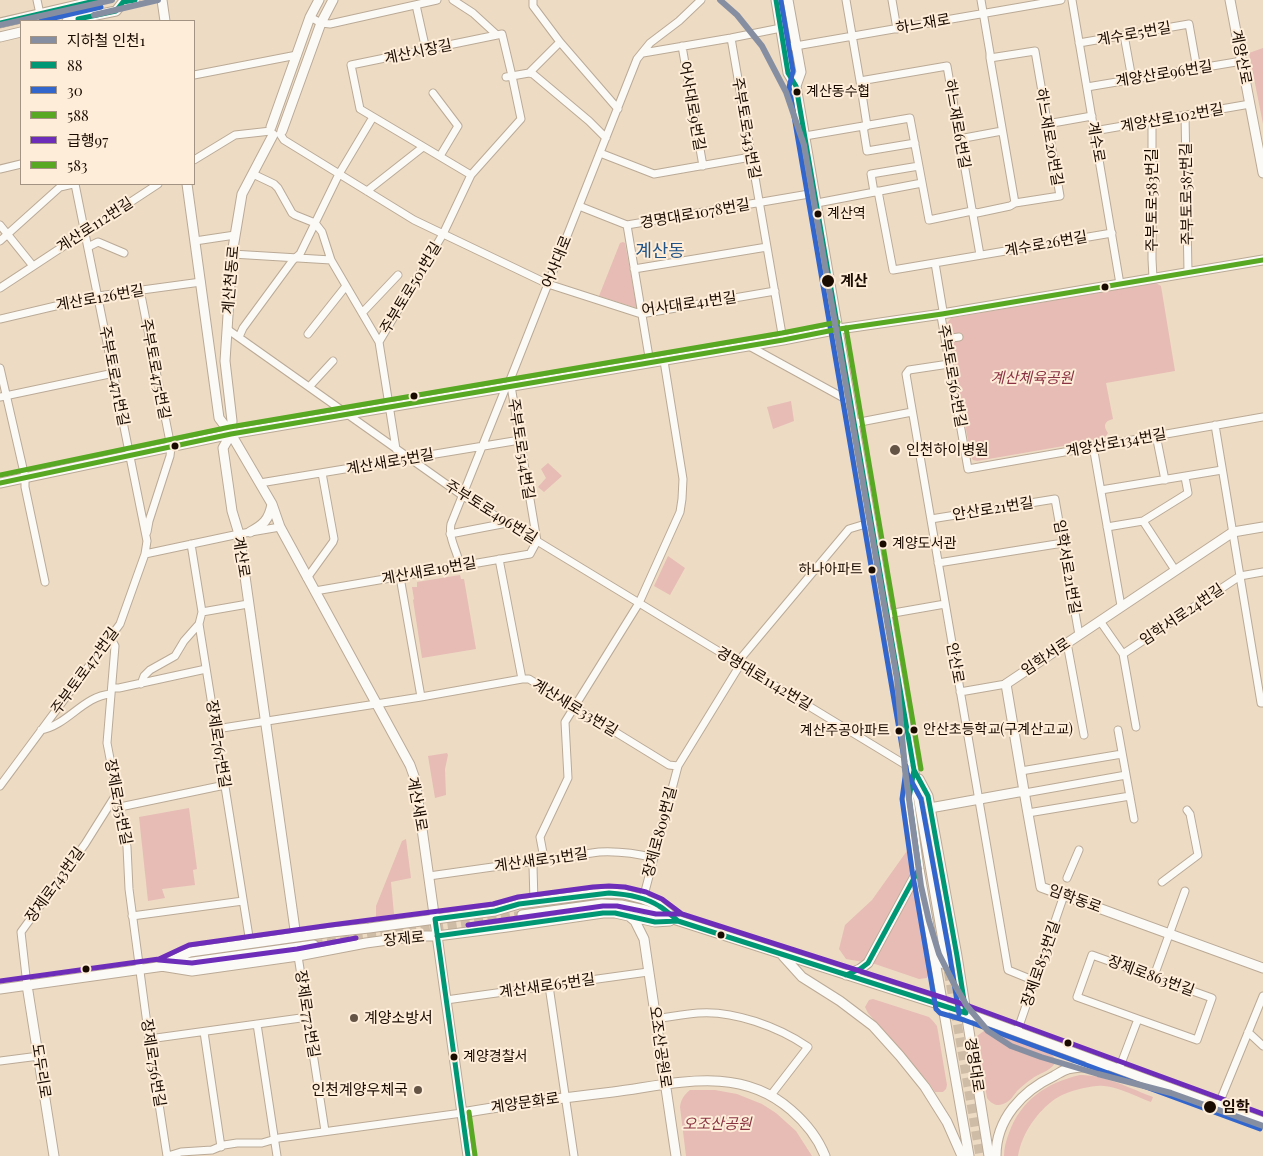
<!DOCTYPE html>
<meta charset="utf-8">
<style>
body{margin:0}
#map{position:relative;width:1263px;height:1156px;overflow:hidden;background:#eedbc4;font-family:"Playfair Display","Noto Sans KR",serif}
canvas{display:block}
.legend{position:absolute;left:20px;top:20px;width:175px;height:165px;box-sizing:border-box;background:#feedd8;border:1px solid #a29382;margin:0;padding:6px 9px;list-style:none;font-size:15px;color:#190b00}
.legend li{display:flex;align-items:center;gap:10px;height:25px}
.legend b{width:25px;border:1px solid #a29382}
</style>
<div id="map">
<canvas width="1263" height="1156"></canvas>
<ul class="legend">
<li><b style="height:6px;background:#868fa2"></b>지하철 인천1</li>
<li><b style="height:6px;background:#009775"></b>88</li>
<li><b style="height:6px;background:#36c"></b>30</li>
<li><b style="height:6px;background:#58a823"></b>588</li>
<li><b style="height:6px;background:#6e2db9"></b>급행97</li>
<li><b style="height:6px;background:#58a823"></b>583</li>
</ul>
</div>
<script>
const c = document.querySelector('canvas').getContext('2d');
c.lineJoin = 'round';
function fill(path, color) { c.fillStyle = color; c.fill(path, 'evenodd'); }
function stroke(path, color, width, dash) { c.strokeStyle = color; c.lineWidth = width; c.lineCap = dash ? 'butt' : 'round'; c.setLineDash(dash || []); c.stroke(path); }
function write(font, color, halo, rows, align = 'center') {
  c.font = font + ' "Playfair Display","Noto Sans KR",serif'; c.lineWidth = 4; c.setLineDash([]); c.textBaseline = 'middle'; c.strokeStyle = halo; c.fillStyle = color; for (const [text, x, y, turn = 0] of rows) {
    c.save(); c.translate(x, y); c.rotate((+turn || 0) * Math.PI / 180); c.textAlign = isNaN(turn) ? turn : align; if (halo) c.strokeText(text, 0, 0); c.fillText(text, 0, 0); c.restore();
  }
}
fill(new Path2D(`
 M1263 48V124L1249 53Z
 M623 242 625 243 637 308 599 296 620 243Z
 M1156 283 1161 286 1175 371 1106 383 1113 419C1104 421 1103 426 1108 433L1104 439 977 461 973 460 971 457 947 323 951 318Z
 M791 401 794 421 773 429 767 407Z
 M548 463 562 476 544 492 538 487 546 478 541 469Z
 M668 556 685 568 670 595 654 586Z
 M460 575 461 579H464L476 649 422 658 413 600 414 599 412 587H417V582Z
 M447 753 448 755 445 769 446 795 435 798 428 756Z
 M189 808 197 869 193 870 195 885 162 889 165 898 148 901 139 817Z
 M406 839 411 878 391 882 394 914 376 917V906L402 841Z
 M909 848 916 901 929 974 927 978 919 979 875 964 846 959 839 949 845 925 872 900Z
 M873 999 929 1017 933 1021 937 1026 947 1085 946 1089 943 1092H935L929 1083 868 1013 865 1007 869 1000Z
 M988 1028 1052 1055 1056 1060C1054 1070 1040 1073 1033 1078 1027 1082 1022 1086 1017 1091 1013 1096 1010 1102 1003 1104 996 1107 991 1103 987 1098L977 1036Z
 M1080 1075C1102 1074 1132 1089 1153 1097L1151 1102C1137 1097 1119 1087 1104 1086 1097 1085 1091 1087 1084 1088 1075 1090 1064 1093 1055 1099 1037 1112 1022 1133 1018 1156H1004C1004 1148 1006 1141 1009 1133 1021 1100 1046 1083 1080 1075Z
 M690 1090H715L737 1094 762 1104 776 1113 796 1131 812 1156H686L680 1107C681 1099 684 1095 690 1090Z`), '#e6bcb5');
stroke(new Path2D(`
 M314 945 522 915
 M946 958 980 1156`), '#cebca7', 9, [9, 4.5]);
const street = new Path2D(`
 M37 0 40 14
 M453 0 473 13 497 35
 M533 0V6L560 42 618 109
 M846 0 860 81 947 66 980 255
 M892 0 897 29
 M981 0 990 53V58L1015 203 1060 196 1035 51 990 58
 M1072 0 1120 284
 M416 5 426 50
 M310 17 321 23 330 24 437 0
 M1124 35 1132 79
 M731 38 783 340
 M1079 43 1189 24 1197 69
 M682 46 703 166
 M784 48 1061 0
 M643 53 731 38 781 28
 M529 73 533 74 589 121 606 138
 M194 75 297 55
 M506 77 529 73 560 42
 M860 81 867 126
 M1087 87 1242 61
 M433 93 458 126 440 156
 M1185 115 1188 272
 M1152 121V259L1153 278
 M1047 124 1092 116
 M863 126 867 151 915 143
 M1094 131 1250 104
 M280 134 284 140 414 220 548 284 641 314 775 291
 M805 136 910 118 929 220 972 211 977 213 1010 206 1015 203
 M959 139 1002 131
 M600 153 654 174 751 157
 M194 160 235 135 271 131
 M0 169 21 164
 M253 174 274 184 278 188 292 213 295 215 315 223 322 232 331 260 379 342
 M367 191 423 147
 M878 191 893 270 1112 233
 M874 192 871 174 919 166
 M817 203 922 183
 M579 206 627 225 815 193
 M0 225 33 266
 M627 225 650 363
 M0 241 60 187 73 184
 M195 241 235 235
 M88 247 98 242 124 253
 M232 254 331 260
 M935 263 943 311 941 316 968 469 1263 417
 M634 269 767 247
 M0 288 158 184
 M140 290 171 447 170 456 149 521 147 532
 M362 313 398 275
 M0 319 98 296 201 282
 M227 329 463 496 914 770
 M308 334 346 286
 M239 337 243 328 293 260 300 254 339 174 373 117
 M945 339 959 337
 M749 346 851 402
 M949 364 909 370 906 374 1008 970 1035 981
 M0 368 25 477V487L45 582
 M309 387 333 361
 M0 397 114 373
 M855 423 912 412
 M1215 425 1261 703H1263
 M1156 435 1165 480
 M1093 446 1121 606
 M396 449 379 342 443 234 471 175 521 119 512 76 502 34 351 65 360 109 471 175
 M260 483 520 440
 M1101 490 1222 470
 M931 519 1055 499 1079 635
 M1143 521 1175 570
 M1107 527 1143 521 1188 493 1185 477
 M450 534 507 523
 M191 544 202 612 199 624 250 943
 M145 554 239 534 280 527
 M499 559 522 679
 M938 563 1063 543
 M460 566C458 552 448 539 451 524L506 387
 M400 577 421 697
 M307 578 333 542 334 539 322 473
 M315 591 530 554 537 541 510 380 637 59 650 43 679 21 701 0
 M202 612 248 604
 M888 614 945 604
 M1100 621 1123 654 1136 727
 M110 637 115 646 107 743 127 847 129 889 149 1039 167 1156
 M1067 643 1084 735
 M1123 654 1240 576 1263 572
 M141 684 144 676 150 670 175 656 184 641 199 624
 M112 688H119L206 669
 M960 692 1006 684
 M216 729 421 697 522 679H529L669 765 678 766
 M41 730C68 725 83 696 111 694
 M1118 730 1134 819
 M1021 771 1122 754
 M0 786 120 624 145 554 147 541 75 184
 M1025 793 1126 775
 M120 807 225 785
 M1028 813 1130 796
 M429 876 599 852C618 851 635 853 654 858
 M1067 878 1079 850
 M1162 882 1198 855 1190 814 1187 810
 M643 899 678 766 740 665 741 658 849 529 872 522
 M534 902 533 866 543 853 540 837 568 778 565 722 639 603 680 512 682 499 683 479 664 361
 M132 916 243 901
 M298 956 325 1131
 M1154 976 1185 891
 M27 985 21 932 85 844 117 793
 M549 986 574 1156
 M446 1000 648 972
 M655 1019C670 1017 684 1014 698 1013 733 1010 779 1027 808 1047L771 1095
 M257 1024 277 1156
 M204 1032 221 1147
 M1017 1032 1064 895
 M1248 1032 1263 1046
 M149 1039 308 1017
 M0 1061 39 1056
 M1119 1069 1138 1019 1197 1040 1212 998 1092 955 1077 997 1138 1019
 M1218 1106 1263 996
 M168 1156 181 1152 212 1150 224 1145 237 1143H262L279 1138 462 1113`);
const secondary = new Path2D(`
 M162 0 165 21
 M776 0 788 73 796 86 946 958
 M788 0 801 72 796 86
 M1230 0 1263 173
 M67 21 116 11 123 2 135 0
 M0 23 99 0
 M0 37 21 32
 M271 127 310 17 319 0
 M282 131 321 23 333 0
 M273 135 242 194 232 254 225 361 232 421 231 434 223 448 232 511 239 534 296 937
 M187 184 219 418 231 434 272 504 280 527 410 765 415 779 468 1156
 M0 483 231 434 783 340 839 329 942 314 1263 260
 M250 532C263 525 269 520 272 504
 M913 775 909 798 919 869 969 1156
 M919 779 928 796 957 956 989 1156
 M1024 791 1006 684 1233 532 1263 527
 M930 808 1024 791 1041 887 1263 968
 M522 915 602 904 621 905 645 910 966 1013 1263 1122
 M629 916 635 921 644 939 676 1156
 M783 956 802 977 840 1001 873 1026 900 1056 925 1087 947 1122 962 1156
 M935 959 944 964 954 961 957 956
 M161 966 190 952 332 932 369 928 495 911 519 904 594 894 609 893 624 894 643 899 658 905 674 918
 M161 966 192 971 298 956 366 943 417 936H437L507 927 603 913H615L655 922 670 921
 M846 975 860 969 868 963 919 869
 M27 985 54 1156
 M0 989 314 945
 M462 1113C512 1104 562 1098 613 1092 675 1084 739 1064 791 1110 806 1123 818 1138 825 1156
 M996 1156C996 1119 1022 1091 1054 1076 1058 1074 1063 1070 1068 1069 1080 1066 1094 1067 1107 1066`);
stroke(street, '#baaa96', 9);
stroke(secondary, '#baaa96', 11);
stroke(street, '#fcfaf6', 7);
stroke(secondary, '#fcfaf6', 9);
stroke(new Path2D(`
 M78 19 116 11 123 2 135 0
 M0 23 99 0
 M437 936 603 913H615L655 922 678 921 966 1013 957 956 928 796 914 770 796 86 788 73 776 0
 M846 975 860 969 868 963 919 869 909 798 914 770 913 765
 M468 1156 435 919 495 911 519 904 609 893C625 894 645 897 659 906 666 910 672 916 678 921`), '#009775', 5);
stroke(new Path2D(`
 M781 1 793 71 789 87 906 770 902 799 912 870 936 1009 940 1013 964 1020 1260 1129
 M41 21 101 7
 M906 766 907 773 921 799 950 957 959 1014`), '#36c', 5);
stroke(new Path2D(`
 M846 328 921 769
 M0 475 230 427 782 333 838 322
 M469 1112 475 1155`), '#58a823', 5);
stroke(new Path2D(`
 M468 925 603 906H617L656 914H679
 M159 960 192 963 297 949 356 938
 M0 981 159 959 189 945 331 925 493 904 518 897 593 887 609 886 625 887 646 892 662 899 682 914 969 1006 1263 1114`), '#6e2db9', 5);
stroke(new Path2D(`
 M0 483 231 434 783 340 839 329 942 314 1263 260`), '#58a823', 5);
stroke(new Path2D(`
 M720 0 737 15 762 46 786 92 804 145 897 679 905 770 921 886 929 921 939 954 953 982 967 1006 988 1031 1011 1046 1041 1057 1098 1074 1171 1093 1263 1126
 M94 15 158 0
 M0 25 112 0`), '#868fa2', 6);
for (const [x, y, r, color] of [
 [797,92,4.5,"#190b00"],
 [818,214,4.5,"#190b00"],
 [828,281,7,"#190b00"],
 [1105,287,4.5,"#190b00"],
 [414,396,4.5,"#190b00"],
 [175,446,4.5,"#190b00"],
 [895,450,6,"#645445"],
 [883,544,4.5,"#190b00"],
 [872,570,4.5,"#190b00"],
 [914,730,4.5,"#190b00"],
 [899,731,4.5,"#190b00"],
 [721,935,4.5,"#190b00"],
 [86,969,4.5,"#190b00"],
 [354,1018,5,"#645445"],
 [1068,1043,4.5,"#190b00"],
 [454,1057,4.5,"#190b00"],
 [418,1090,5,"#645445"],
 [1210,1107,7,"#190b00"]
]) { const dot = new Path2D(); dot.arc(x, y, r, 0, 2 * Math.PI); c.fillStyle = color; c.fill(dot); stroke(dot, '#feedd8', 2); }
write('14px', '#190b00', '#feedd8', [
 ["계산동수협",806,92],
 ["계산역",827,214],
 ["계양도서관",892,544],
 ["하나아파트",863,570,"right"],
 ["안산초등학교(구계산고교)",923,730],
 ["계산주공아파트",890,731,"right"],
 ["계양경찰서",463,1057]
], 'left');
write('15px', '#190b00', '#feedd8', [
 ["하느재로",923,24,-10],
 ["계수로5번길",1134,34,-10],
 ["계산시장길",418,52,-12],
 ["계양산로",1241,57,79],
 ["계양산로96번길",1164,74,-9],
 ["어사대로9번길",692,106,80],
 ["계양산로102번길",1172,118,-10],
 ["하느재로6번길",957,124,80],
 ["주부토로543번길",746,128,80],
 ["하느재로20번길",1049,137,80],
 ["계수로",1096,142,80],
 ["주부토로587번길",1187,194,-91],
 ["주부토로583번길",1152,200,-90],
 ["경명대로1078번길",695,214,-10],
 ["계산로112번길",95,225,-33],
 ["계수로26번길",1046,244,-10],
 ["어사대로",557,262,-68],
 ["계산천동로",231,280,-85],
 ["주부토로501번길",411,288,-59],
 ["계산로126번길",100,298,-10],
 ["어사대로41번길",689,304,-8],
 ["주부토로475번길",155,369,79],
 ["주부토로471번길",114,376,79],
 ["주부토로562번길",952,376,80],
 ["계양산로134번길",1116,443,-10],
 ["주부토로514번길",521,449,81],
 ["계산새로5번길",390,462,-10],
 ["안산로21번길",993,509,-9],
 ["주부토로496번길",491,512,32],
 ["계산로",241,557,81],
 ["임학서로21번길",1067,567,80],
 ["계산새로19번길",429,571,-10],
 ["임학서로24번길",1182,615,-34],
 ["임학서로",1046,657,-34],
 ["안산로",955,663,80],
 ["주부토로472번길",85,671,-54],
 ["경명대로1142번길",764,679,31],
 ["계산새로33번길",575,708,31],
 ["장제로767번길",218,744,81],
 ["장제로755번길",118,802,79],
 ["계산새로",417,804,80],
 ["장제로809번길",660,832,-75],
 ["계산새로51번길",541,860,-8],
 ["장제로743번길",55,885,-54],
 ["임학동로",1075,899,20],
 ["장제로",404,939,-6],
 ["장제로853번길",1041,964,-71],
 ["장제로863번길",1151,976,20],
 ["계산새로65번길",547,986,-8],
 ["장제로772번길",307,1014,81],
 ["오조산공원로",660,1047,82],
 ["장제로756번길",153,1063,81],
 ["경명대로",974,1065,81],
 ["도두리로",41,1071,81],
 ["계양문화로",525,1103,-8]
]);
write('bold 15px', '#190b00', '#feedd8', [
 ["계산",840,281],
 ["임학",1222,1107]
], 'left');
write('italic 15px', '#8a3242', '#feedd8', [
 ["계산체육공원",1032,378],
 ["오조산공원",717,1124]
]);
write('15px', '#190b00', '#feedd8', [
 ["인천하이병원",906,450],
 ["계양소방서",364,1018],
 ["인천계양우체국",408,1090,"right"]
], 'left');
write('18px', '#225386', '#feedd8', [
 ["계산동",660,251]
]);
</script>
